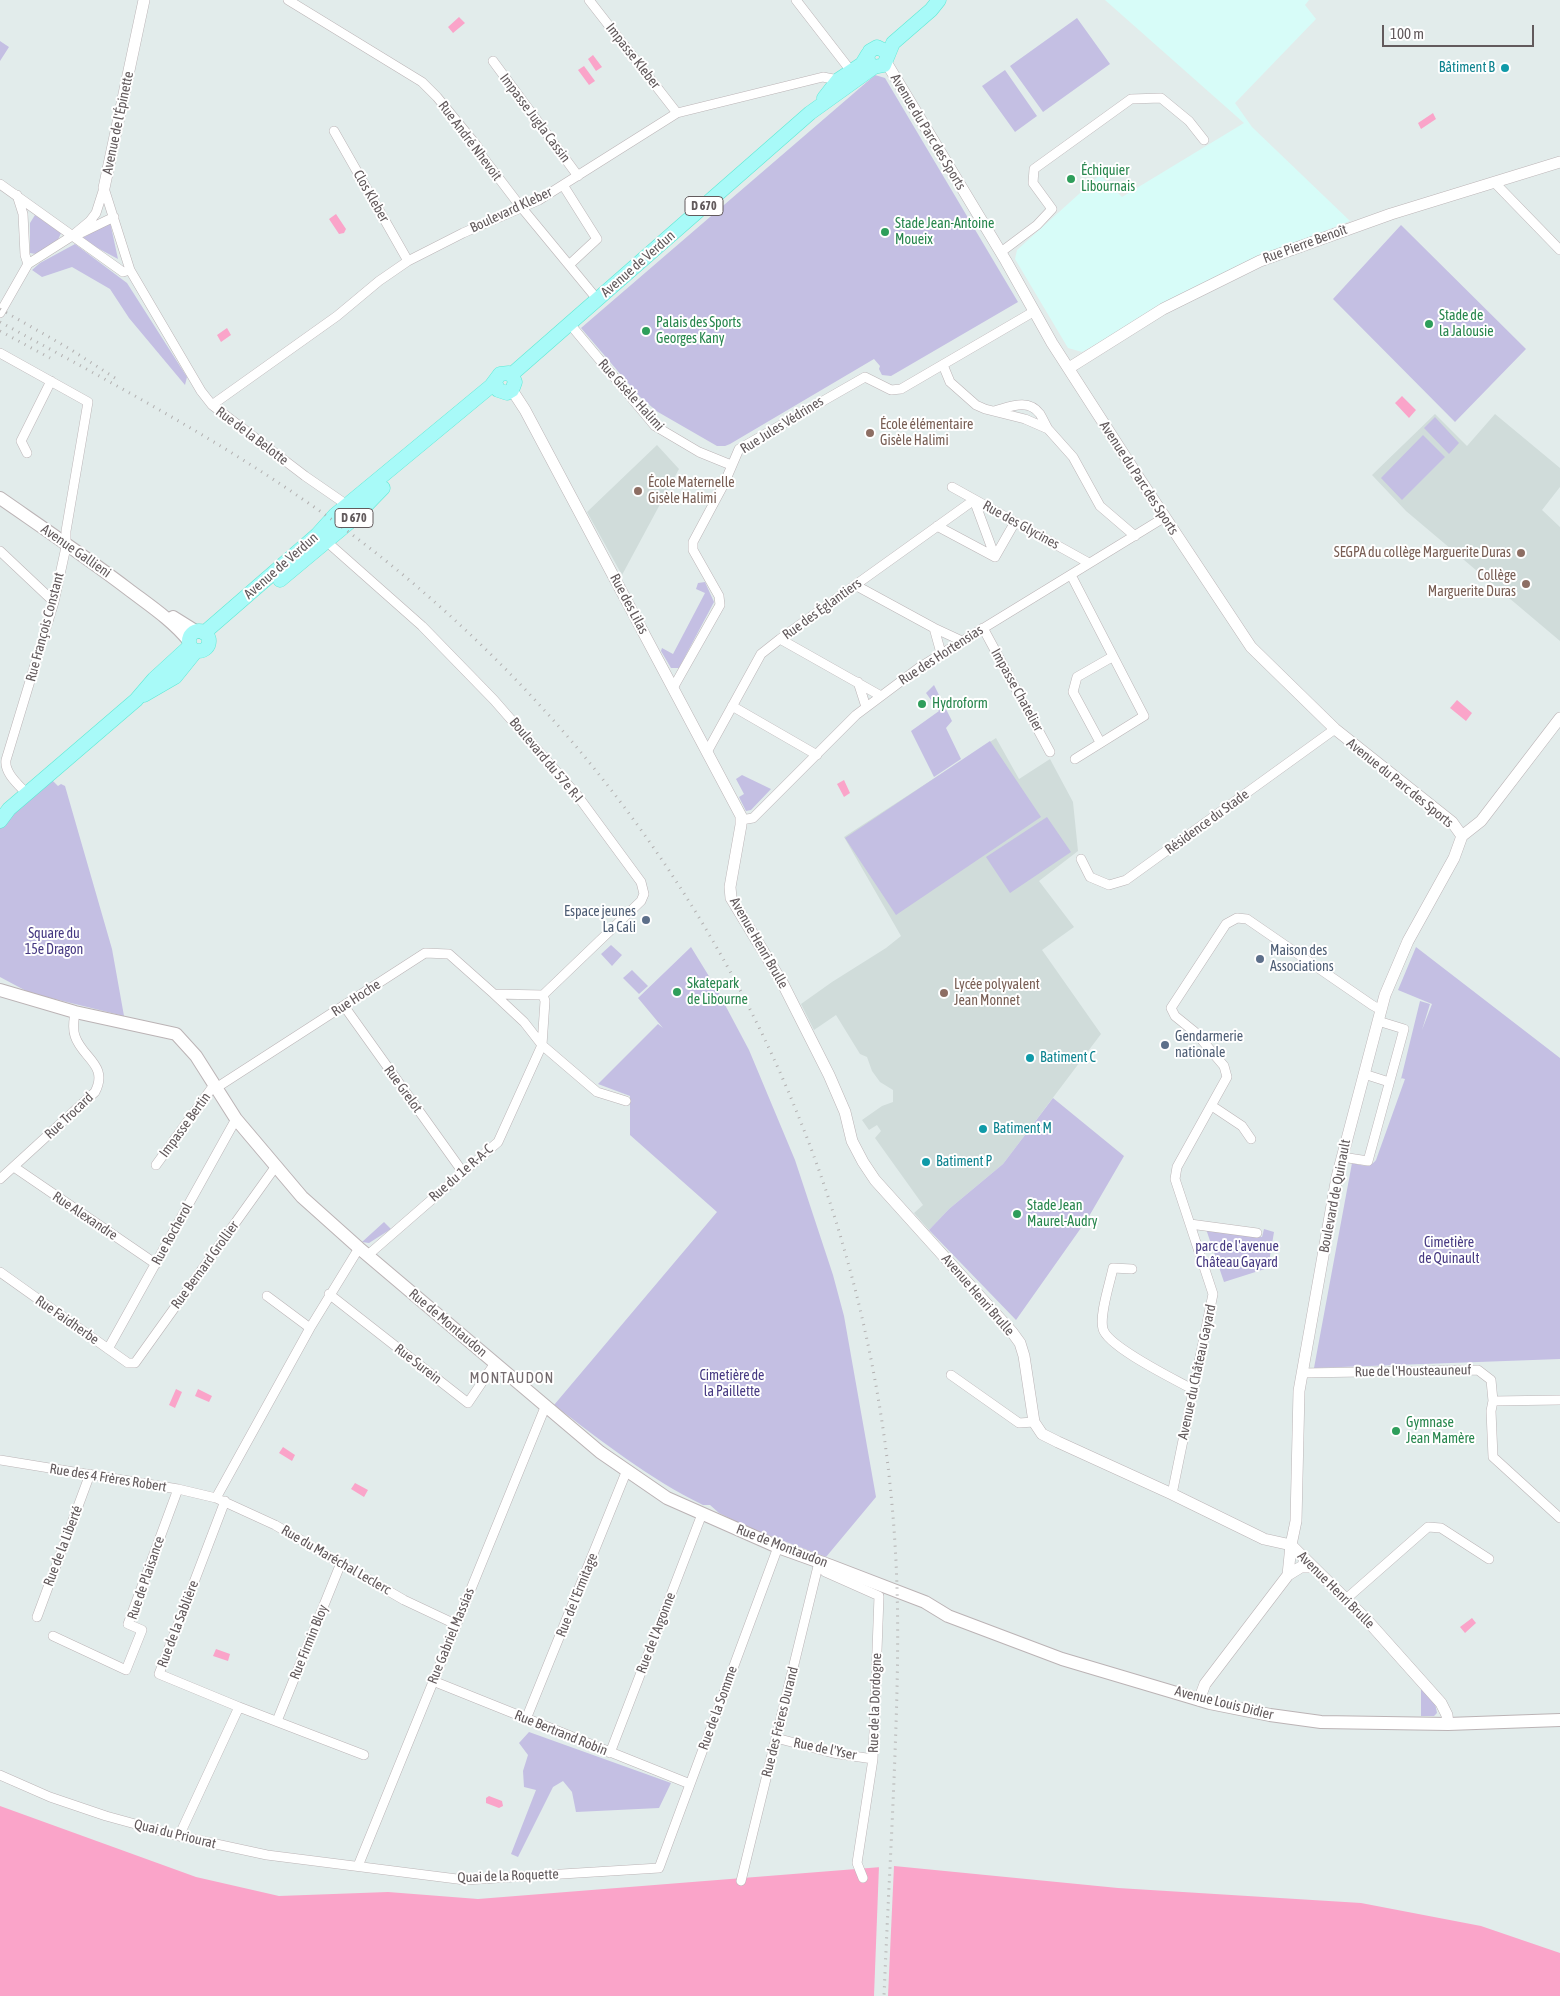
<!DOCTYPE html>
<meta charset="utf-8">
<style>
body{margin:0}
#map{position:relative;width:1560px;height:1996px;overflow:hidden;background:#e2eceb;font-family:"Asap Condensed",sans-serif}
canvas{display:block}
.scale{position:absolute;left:1382px;top:25px;width:152px;height:22px;box-sizing:border-box;border:2px solid #625a5c;border-top:0;padding-left:6px;font-size:15px;line-height:18px;white-space:nowrap;color:#625a5c;-webkit-text-stroke:4px #fff;paint-order:stroke}
</style>
<div id="map">
<canvas width="1560" height="1996"></canvas>
<div class="scale">100 m</div>
</div>
<script>
const c = document.querySelector('canvas').getContext('2d');
c.lineJoin = 'round';
function fill(path, color) { c.fillStyle = color; c.fill(path, 'evenodd'); }
function stroke(path, color, width, dash) { c.strokeStyle = color; c.lineWidth = width; c.lineCap = dash ? 'butt' : 'round'; c.setLineDash(dash || []); c.stroke(path); }
function write(font, color, halo, rows, align = 'center') {
  c.font = font + ' "Asap Condensed",sans-serif'; c.lineWidth = 4; c.setLineDash([]); c.textBaseline = 'middle'; c.strokeStyle = halo; c.fillStyle = color; for (const [text, x, y, turn = 0] of rows) {
    c.save(); c.translate(x, y); c.rotate((+turn || 0) * Math.PI / 180); c.textAlign = isNaN(turn) ? turn : align; if (halo) c.strokeText(text, 0, 0); c.fillText(text, 0, 0); c.restore();
  }
}
fill(new Path2D(`
 M1105 0H1309L1305 5 1316 19 1235 103 1252 127 1350 221 1245 262 1082 352 1068 348 1015 259 1017 250 1100 175 1122 197 1244 123Z`), '#d7fcf8');
fill(new Path2D(`
 M1435 414 1467 446 1495 414 1560 468V487L1542 510 1560 527V641L1406 511 1372 475Z
 M657 445 679 469 622 575 587 512Z
 M996 738 1019 779 1050 759 1073 802 1078 851 1039 881 1074 927 1042 950 1101 1034 1003 1164 949 1209 929 1230 914 1213 923 1205 875 1138 881 1131 877 1125 869 1130 862 1120 882 1106 893 1102V1090L880 1082 872 1071 867 1057 860 1054 836 1015 814 1030 801 1004 832 982 886 948 901 936 844 837Z`), '#d0dcda');
fill(new Path2D(`
 M1077 18 1110 64 1043 112 1010 66Z
 M0 41 9 47 0 61Z
 M1005 70 1037 116 1015 132 982 86Z
 M875 75 885 78 1018 302 891 376 882 375 879 369 880 366 874 359 730 444 725 446H717L658 412 640 397 581 328Z
 M35 215 61 233 58 240 36 254 30 253V223Z
 M110 222 118 259 81 239Z
 M1401 225 1526 349 1455 422 1333 299Z
 M75 244 127 283 187 377 185 385 129 318 110 289 72 267 42 277 32 270 40 263Z
 M1435 417 1459 443 1449 454 1424 428Z
 M1423 435 1445 457 1402 500 1381 478Z
 M705 582 714 602 679 668H671L661 651 662 648 673 654 705 593 696 589 698 583Z
 M934 685 952 721 946 728 961 759 934 777 911 731 939 711 926 693Z
 M990 741 1041 817 896 915 845 838Z
 M742 775 771 789 751 810 746 811 739 797 744 794 736 779Z
 M52 780 58 786 61 784 65 786 112 949 124 1016 30 993 0 977V828L4 821Z
 M1047 817 1071 852 1010 893 986 857Z
 M611 945 622 955 612 966 601 954Z
 M691 947 715 986 749 1050 795 1160 833 1275 844 1316 876 1497 826 1557 749 1528 719 1513 710 1505H703C648 1478 603 1442 554 1405L717 1212 630 1135V1096L598 1084 658 1024 663 1028 638 998Z
 M1416 947 1560 1058V1359L1314 1368 1352 1163C1361 1165 1369 1169 1376 1160L1405 1079 1401 1078 1400 1083 1420 1001 1430 1004 1422 1030 1432 1004 1398 990Z
 M632 970 648 986 639 994 623 978Z
 M1053 1098 1124 1156 1088 1218 1016 1320 929 1230 949 1209 1003 1164Z
 M384 1222 391 1229 369 1243 362 1242Z
 M1206 1229 1262 1237 1264 1229 1274 1232 1268 1268 1224 1282Z
 M1421 1687 1435 1703 1437 1713 1434 1716H1421Z
 M529 1732 671 1783 659 1808 576 1812 572 1792 563 1781 553 1787 518 1857 511 1854 536 1790 524 1787 523 1771 528 1755 519 1743Z`), '#c4bfe3');
fill(new Path2D(`
 M459 17 465 23 453 33 448 27Z
 M593 55 602 67 596 71 588 59Z
 M584 66 595 81 589 85 578 70Z
 M1433 113 1436 119 1421 129 1418 123Z
 M336 214 346 229 344 233 339 234 329 219Z
 M227 328 231 335 221 342 217 335Z
 M1402 396 1416 410 1409 418 1395 403Z
 M1457 700 1472 713 1466 721 1450 708Z
 M844 780 850 793 844 797 837 784Z
 M176 1389 182 1392 175 1408 169 1405Z
 M198 1389 212 1396 209 1402 195 1396Z
 M283 1447 295 1455 292 1461 279 1453Z
 M355 1483 368 1490 364 1497 351 1489Z
 M1472 1618 1476 1623 1465 1633 1460 1627Z
 M216 1649 230 1654 228 1661 213 1656Z
 M489 1796 502 1801 503 1806 499 1808 486 1803V1798Z
 M0 1806 196 1877 279 1896 388 1892 478 1899 894 1866 1118 1888 1361 1903 1481 1926 1560 1953V1996H0Z`), '#faa4c9');
fill(new Path2D(`
 M879 1866H894L888 1996H874Z`), '#e2eceb');
const minor = new Path2D(`
 M288 0 422 82 437 97 477 146 482 156 517 202 597 299
 M589 0 677 113
 M796 0 851 71
 M493 61 578 176
 M334 131 408 261
 M1495 183 1560 250
 M0 184 123 272 130 270
 M563 185 597 239 569 265
 M104 188 130 270 201 391 212 405 305 476 347 505
 M17 195 23 214 25 255 28 264
 M79 234 114 217
 M1001 252 1037 225 1052 209 1033 183 1034 169 1131 99 1161 98 1189 121 1204 140
 M0 313 28 264 72 236 90 221 96 213 104 188
 M569 323 655 426 699 452 731 465
 M0 353 88 402 66 531V547L54 602 6 760C4 773 19 785 27 794
 M943 365 950 382 976 405 985 409 1025 419 1048 429 1073 457 1100 506 1135 536
 M212 405 337 316 379 281 408 261 463 233 539 200 677 113 823 77 838 80
 M994 411C1010 407 1028 398 1040 414 1043 419 1045 424 1048 429
 M27 453 21 441 51 381
 M952 487 1089 563
 M937 526 995 557 1015 522
 M326 541 422 626 494 700 577 795 641 882 644 894 641 901 543 995
 M0 551 54 602
 M1071 575 1144 716 1075 759
 M855 585 934 628
 M983 628 1050 752
 M780 639 881 696
 M941 653 934 628 962 641
 M858 682 866 707
 M673 688 720 605 719 596 693 550V542L724 484 739 449 865 377 891 390 901 389 1033 312
 M732 706 817 755
 M1100 742 1073 692 1077 677 1112 657
 M707 752 761 654 780 639 974 500 995 557
 M741 820 753 818 856 715 920 667 1165 517
 M1081 859 1090 877 1109 885 1126 880 1335 729
 M344 1006 462 1171
 M1364 1074 1389 1082
 M216 1088 425 953 449 954 494 994
 M1212 1106 1242 1126 1251 1139
 M1342 1157 1368 1161 1404 1029 1378 1021
 M156 1165 214 1085
 M14 1167 156 1264
 M0 1179 95 1092C109 1065 82 1058 75 1036 72 1028 74 1020 75 1012
 M1190 1224 1257 1233
 M368 1255 498 1142 542 1045 545 1001 543 995 494 994 524 1022 542 1045 597 1092 626 1101
 M1132 1269 1113 1268C1110 1283 1099 1315 1103 1329 1108 1347 1174 1379 1192 1389
 M0 1272 128 1363H135L276 1166
 M329 1294 468 1403 495 1363
 M267 1296 310 1328
 M108 1349 236 1119
 M1303 1373 1478 1370 1491 1380 1493 1401 1560 1400
 M951 1375 1019 1423 1034 1422
 M1493 1401 1491 1411 1493 1457 1560 1518
 M0 1460 178 1489 216 1498 275 1525 404 1600 455 1624
 M1172 1494 1213 1294 1175 1179 1177 1167 1227 1077 1224 1066 1196 1033 1175 1016 1171 1008 1226 924 1237 918 1247 919 1372 1005 1381 1010
 M216 1498 310 1328 359 1248
 M819 1562 825 1572 879 1596 873 1759 857 1863 863 1878
 M1346 1599 1428 1527 1441 1528 1489 1559
 M37 1617 90 1474
 M53 1636 126 1670 142 1630 128 1624 178 1489
 M433 1681 690 1784
 M239 1707 364 1755
 M526 1719 627 1470
 M277 1721 341 1563
 M776 1738 833 1753 873 1759
 M610 1753 702 1514
 M0 1775 50 1797 106 1816 179 1836 267 1855 465 1880 659 1868 778 1547
 M179 1836 239 1707 159 1674 225 1501
 M358 1866 546 1405
 M741 1881 819 1562`);
const tertiary = new Path2D(`
 M886 62 1006 261 1052 343 1137 475 1251 647 1335 729 1452 822 1462 836
 M104 188 144 0
 M1069 368 1163 309 1260 261 1391 214 1560 162
 M512 390 525 410 741 816V825L730 887 731 898 783 984 829 1075 845 1112 852 1141 863 1162 875 1180 1012 1332 1020 1343 1024 1356 1034 1422 1042 1434 1058 1442 1172 1494 1264 1539 1291 1545 1366 1619 1441 1703 1447 1715 1448 1724
 M1462 836 1481 821 1560 718
 M1288 1575 1291 1545 1296 1521 1299 1391 1337 1177 1385 995 1408 941 1454 858 1462 836
 M1199 1700 1205 1684 1288 1575 1301 1567H1312`);
const secondary = new Path2D(`
 M0 498C43 528 86 557 128 589 149 605 172 620 189 641
 M173 617 197 632
 M0 990 75 1012 176 1034 196 1056 236 1119 302 1197 359 1248 600 1452 667 1498 778 1547 831 1566 925 1602 948 1616 1062 1659 1210 1703 1270 1715 1321 1722 1448 1724 1560 1720`);
const primary = new Path2D(`
 M887 56 885 51 877 47 870 51C866 57 867 63 874 67L884 65 893 43 931 10 939 0
 M824 98 838 80 862 64 868 54
 M511 375 810 113 874 67
 M280 580 352 520 383 488
 M189 641a10 10 0 1 1 20 0a10 10 0 1 1-20 0Z
 M204 633 317 535 335 515 491 386 500 374 509 373 513 377 515 382 512 390 507 393 498 390 495 382
 M144 695 175 677 196 651
 M0 821 9 809 136 700 154 679 190 646`);
stroke(minor, '#bbb4b6', 10);
stroke(tertiary, '#bbb4b6', 12);
stroke(secondary, '#bbb3b5', 14);
stroke(primary, '#5de9d4', 15);
stroke(minor, '#fff', 9);
stroke(tertiary, '#fff', 11);
stroke(secondary, '#fff', 12);
stroke(primary, '#a8faf8', 14);
stroke(new Path2D(`
 M0 309 70 349 115 378
 M0 322C129 392 261 462 376 553 683 795 871 1154 895 1544 900 1622 897 1702 894 1780 891 1852 887 1924 884 1996
 M0 331 50 358`), '#b2b0b0', 3, [1, 6]);
for (const [x, y, r, color] of [
 [1505,68,5,"#0f9aa8"],
 [1071,179,5,"#2e9e5b"],
 [885,232,5,"#2e9e5b"],
 [1429,324,5,"#2e9e5b"],
 [646,331,5,"#2e9e5b"],
 [870,433,5,"#8d6e63"],
 [638,491,5,"#8d6e63"],
 [1521,553,5,"#8d6e63"],
 [1526,584,5,"#8d6e63"],
 [922,704,5,"#2e9e5b"],
 [646,920,5,"#5c6f8a"],
 [1260,959,5,"#5c6f8a"],
 [677,992,5,"#2e9e5b"],
 [944,993,5,"#8d6e63"],
 [1165,1045,5,"#5c6f8a"],
 [1030,1058,5,"#0f9aa8"],
 [983,1129,5,"#0f9aa8"],
 [926,1162,5,"#0f9aa8"],
 [1017,1214,5,"#2e9e5b"],
 [1396,1431,5,"#2e9e5b"]
]) { const dot = new Path2D(); dot.arc(x, y, r, 0, 2 * Math.PI); c.fillStyle = color; c.fill(dot); stroke(dot, '#fff', 2); }
for (const [x, y, w] of [
 [704,206,38],
 [354,518,38]
]) { const box = new Path2D(); box.roundRect(x - w / 2, y - 9.5, w, 19, 4); c.fillStyle = '#fff'; c.fill(box); stroke(box, '#625a5c', 1); }
write('bold 12px', '#625a5c', null, [
 ["D 670",704,206],
 ["D 670",354,518]
]);
write('14px', '#625a5c', '#fff', [
 ["Impasse Kleber",633,56,52],
 ["Impasse Jugla Cassin",535,118,53],
 ["Avenue de l'Épinette",118,123,-78],
 ["Avenue du Parc des Sports",928,132,59],
 ["Rue André Nhevoit",470,141,53],
 ["Clos Kleber",371,196,60],
 ["Boulevard Kleber",511,210,-25],
 ["Rue Pierre Benoît",1305,244,-20],
 ["Avenue de Verdun",638,264,-41],
 ["Rue Gisèle Halimi",631,395,48],
 ["Rue Jules Védrines",782,425,-32],
 ["Rue de la Belotte",252,436,37],
 ["Avenue du Parc des Sports",1139,478,57],
 ["Rue des Glycines",1021,525,29],
 ["Avenue Gallieni",76,551,35],
 ["Avenue de Verdun",281,566,-41],
 ["Rue des Lilas",629,604,62],
 ["Rue des Églantiers",822,609,-36],
 ["Rue François Constant",45,627,-75],
 ["Rue des Hortensias",941,655,-33],
 ["Impasse Chatelier",1017,690,61],
 ["Boulevard du 57e R-I",546,760,50],
 ["Avenue du Parc des Sports",1400,783,39],
 ["Résidence du Stade",1207,822,-36],
 ["Avenue Henri Brulle",759,943,60],
 ["Rue Hoche",356,998,-33],
 ["Rue Grelot",403,1089,54],
 ["Rue Trocard",69,1116,-43],
 ["Impasse Bertin",185,1125,-54],
 ["Rue du 1e R-A-C",461,1173,-41],
 ["Boulevard de Quinault",1335,1196,-79],
 ["Rue Alexandre",85,1216,34],
 ["Rue Rocherol",172,1234,-61],
 ["Rue Bernard Grollier",205,1265,-54],
 ["Avenue Henri Brulle",978,1295,49],
 ["Rue Faidherbe",67,1320,35],
 ["Rue de Montaudon",448,1323,40],
 ["Rue Surein",418,1364,38],
 ["Rue de l'Housteauneuf",1413,1371,-1],
 ["Avenue du Château Gayard",1197,1372,-78],
 ["Rue des 4 Frères Robert",108,1478,9],
 ["Rue de la Liberté",63,1546,-69],
 ["Rue de Montaudon",782,1546,21],
 ["Rue du Maréchal Leclerc",336,1560,30],
 ["Rue de Plaisance",146,1578,-71],
 ["Avenue Henri Brulle",1336,1590,45],
 ["Rue de l'Ermitage",577,1595,-68],
 ["Rue de la Sablière",178,1624,-69],
 ["Rue de l'Argonne",656,1633,-69],
 ["Rue Gabriel Massias",451,1636,-68],
 ["Rue Firmin Bloy",309,1642,-68],
 ["Rue de la Dordogne",875,1703,-88],
 ["Avenue Louis Didier",1224,1703,14],
 ["Rue de la Somme",718,1708,-70],
 ["Rue des Frères Durand",780,1722,-76],
 ["Rue Bertrand Robin",561,1733,22],
 ["Rue de l'Yser",825,1749,12],
 ["Quai du Priourat",175,1834,14],
 ["Quai de la Roquette",508,1876,-2]
]);
write('14px', '#0d838f', '#fff', [
 ["Bâtiment B",1495,68,"right"],
 ["Batiment C",1040,1058],
 ["Batiment M",993,1129],
 ["Batiment P",936,1162]
], 'left');
write('14px', '#27864d', '#fff', [
 ["Échiquier",1081,171],
 ["Libournais",1081,187],
 ["Stade Jean-Antoine",895,224],
 ["Moueix",895,240],
 ["Stade de",1439,316],
 ["la Jalousie",1439,332],
 ["Palais des Sports",656,323],
 ["Georges Kany",656,339],
 ["Hydroform",932,704],
 ["Skatepark",687,984],
 ["de Libourne",687,1000],
 ["Stade Jean",1027,1206],
 ["Maurel-Audry",1027,1222],
 ["Gymnase",1406,1423],
 ["Jean Mamère",1406,1439]
], 'left');
write('14px', '#785e54', '#fff', [
 ["École élémentaire",880,425],
 ["Gisèle Halimi",880,441],
 ["École Maternelle",648,483],
 ["Gisèle Halimi",648,499],
 ["SEGPA du collège Marguerite Duras",1511,553,"right"],
 ["Collège",1516,576,"right"],
 ["Marguerite Duras",1516,592,"right"],
 ["Lycée polyvalent",954,985],
 ["Jean Monnet",954,1001]
], 'left');
write('14px', '#4e5e75', '#fff', [
 ["Espace jeunes",636,912,"right"],
 ["La Cali",636,928,"right"],
 ["Maison des",1270,951],
 ["Associations",1270,967],
 ["Gendarmerie",1175,1037],
 ["nationale",1175,1053]
], 'left');
write('14px', '#463982', '#fff', [
 ["Square du",54,934],
 ["15e Dragon",54,950],
 ["Cimetière",1449,1243],
 ["de Quinault",1449,1259],
 ["parc de l'avenue",1237,1247],
 ["Château Gayard",1237,1263],
 ["Cimetière de",732,1376],
 ["la Paillette",732,1392]
]);
c.letterSpacing = '1px';
write('15px', '#746b6e', '#fff', [
 ["MONTAUDON",512,1378]
]);
c.letterSpacing = '0px';
</script>
